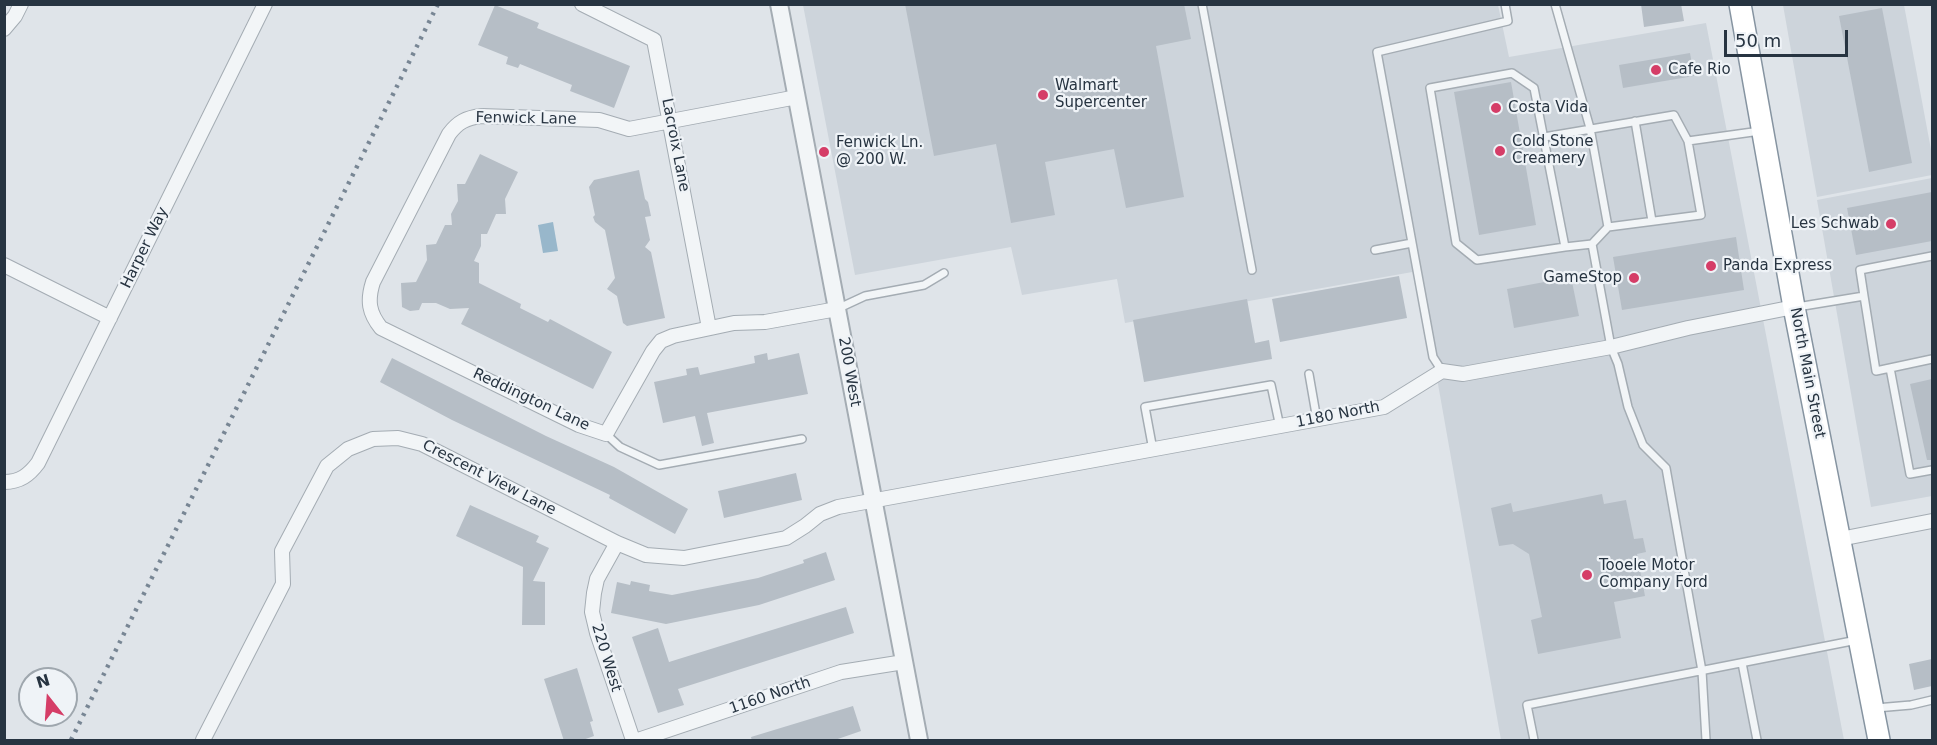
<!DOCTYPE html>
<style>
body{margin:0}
#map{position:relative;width:1937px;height:745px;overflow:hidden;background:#dfe4e9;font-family:"DejaVu Sans",sans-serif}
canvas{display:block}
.frame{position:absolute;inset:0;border:6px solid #273441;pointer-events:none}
.north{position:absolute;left:18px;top:667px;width:60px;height:60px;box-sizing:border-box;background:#eff3f7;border:2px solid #9fa7ae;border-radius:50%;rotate:343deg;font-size:16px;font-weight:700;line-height:24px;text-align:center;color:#273441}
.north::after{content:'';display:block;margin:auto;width:21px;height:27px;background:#d53d67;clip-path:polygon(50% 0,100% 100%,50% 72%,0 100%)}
.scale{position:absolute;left:1724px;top:30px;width:124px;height:27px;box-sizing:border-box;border:3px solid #273441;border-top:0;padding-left:8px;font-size:18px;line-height:21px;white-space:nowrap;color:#273441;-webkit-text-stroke:4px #eff3f7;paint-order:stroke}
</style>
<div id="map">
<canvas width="1937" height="745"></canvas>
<div class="frame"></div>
<div class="north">N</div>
<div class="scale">50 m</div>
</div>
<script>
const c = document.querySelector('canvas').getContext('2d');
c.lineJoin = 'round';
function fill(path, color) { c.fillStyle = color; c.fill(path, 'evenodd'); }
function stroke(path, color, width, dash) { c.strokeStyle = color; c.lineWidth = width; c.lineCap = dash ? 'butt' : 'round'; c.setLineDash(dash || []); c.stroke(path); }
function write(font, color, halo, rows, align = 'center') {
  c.font = font + ' "DejaVu Sans",sans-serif'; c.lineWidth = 4.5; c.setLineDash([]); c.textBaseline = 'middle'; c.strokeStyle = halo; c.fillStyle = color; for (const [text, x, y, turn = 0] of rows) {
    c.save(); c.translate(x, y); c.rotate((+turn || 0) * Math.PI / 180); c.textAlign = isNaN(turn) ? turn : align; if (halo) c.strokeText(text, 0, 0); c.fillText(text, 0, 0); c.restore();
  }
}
fill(new Path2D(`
 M803 5H1498L1509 57 1706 23 1844 740H1501L1418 271 1125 323 1117 279 1022 295 1011 247 855 275Z
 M1783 5H1904L1932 155V175L1817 197Z
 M1932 178V496L1871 507 1817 200Z`), '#cdd4db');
fill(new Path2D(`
 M553 222 558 251 543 253 538 225Z`), '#98b7cb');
fill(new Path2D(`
 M905 4H1184L1191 39 1156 46 1184 197 1126 208 1114 149 1045 162 1055 215 1011 223 996 144 934 156Z
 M1641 4H1681L1684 21 1644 27Z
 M495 5 539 23 537 28 630 66 614 108 570 91 572 85 520 64 518 68 506 64 508 57 478 45Z
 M1882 8 1912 163 1869 172 1839 16Z
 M1690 53 1694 76 1623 88 1619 65Z
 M1511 82 1536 225 1479 235 1454 92Z
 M480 154 518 172 505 199 506 214H496L487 234H481V246L474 261 479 263V283L521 304 520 308 548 322 550 319 612 352 593 389 461 324 469 308 450 309 436 303H422L419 310 410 311 402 307 401 283 416 282 427 260 426 245 436 244 445 225H452L451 214 458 201 457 184H465Z
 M639 170 645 199 648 202 651 216 645 217 650 240 645 247 651 252 665 318 627 326 623 323 617 296 607 289 615 278 605 230 595 222 593 217 595 215 589 187 594 180Z
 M1932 192V241L1856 255 1847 208Z
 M1736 237 1744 290 1622 310 1613 257Z
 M1399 276 1407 318 1280 342 1272 299Z
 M1571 277 1579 316 1514 328 1507 289Z
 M1247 299 1255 343 1269 340 1272 359 1144 382 1133 320Z
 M767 353 768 360 799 353 808 394 707 413 714 443 702 446 695 416 663 423 654 382 687 375 686 369 698 367 700 375 755 363 754 356Z
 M392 358 546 436 614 467 688 509 675 534 609 498 610 495 452 420 380 382Z
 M1932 379V460H1927L1910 384Z
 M796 473 802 500 724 518 718 491Z
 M1602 494 1604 504 1626 500 1634 539 1643 538 1646 552 1637 554 1645 596 1614 602 1621 638 1538 654 1531 620 1542 617 1529 554 1513 544 1499 546 1491 508 1511 503 1513 512Z
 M470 505 539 536 536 542 549 548 533 581 545 582V625H522L523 567 456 536Z
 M826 552 835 580 759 605 666 624 611 613 617 582 630 585 631 581 650 585 649 591 672 595 758 578 804 563 803 560Z
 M846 607 854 633 678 689 684 705 658 713 632 637 658 628 669 662Z
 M1932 659V686L1914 690 1909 664Z
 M577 668 593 721 590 722 594 736 580 741H564L544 679Z
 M853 706 861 731 832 741H752L751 737Z`), '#b6bec6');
const service = new Path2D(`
 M1202 4 1252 270
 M1555 4 1590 128 1608 227 1592 244 1565 247 1477 260 1456 243 1430 88 1512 73 1534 88 1565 247
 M1635 121 1652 221
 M1544 137 1674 115 1688 141 1760 131
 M1608 227 1701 215 1688 141
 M1592 244 1611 347 1618 364 1628 407 1643 445 1666 468 1702 671 1706 740
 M1375 250 1412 243
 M1864 296 1860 270 1932 256
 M1797 307 1864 296 1876 371 1932 359
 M837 309 865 296 924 285 944 273
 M1890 368 1910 474 1932 470
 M1442 371 1433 357 1377 52 1508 21 1505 4
 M1309 374 1317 420
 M606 434 620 447 659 465 802 439
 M1153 450 1145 407 1271 385 1280 427
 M1742 663 1757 740
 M1876 708 1911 705 1932 700
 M1534 740 1527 705 1857 640`);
const minor = new Path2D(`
 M582 4 654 40 709 328
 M4 29 15 16 21 4
 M797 97 629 129 599 120 481 116C466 118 458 122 449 134L373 282C367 301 369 313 381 328L579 425 606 434 653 351 661 341 673 336 734 323 765 322 837 309
 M4 265 110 318
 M4 482C20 482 29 475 38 463L265 4
 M1840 539 1932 521
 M617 543 597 579 594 593 592 612 597 633 633 740
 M203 740 283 584 282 551 327 466 348 449 373 439 398 438 422 444 617 543 646 555 684 558 786 538 805 526 820 514 838 507 1384 407 1442 371 1463 374 1611 347 1688 328 1794 307
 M638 740 841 672 904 662`);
const tertiary = new Path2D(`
 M779 4 919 740`);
const trunk = new Path2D(`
 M1740 4 1794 307 1879 740`);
stroke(service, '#a4acb3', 10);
stroke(minor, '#a4acb3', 16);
stroke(tertiary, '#a4acb3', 20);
stroke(trunk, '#8694a1', 24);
stroke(service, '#f2f5f7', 7);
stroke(minor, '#f2f5f7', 14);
stroke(tertiary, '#f2f5f7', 16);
stroke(trunk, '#fff', 21);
stroke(new Path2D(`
 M71 740 438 4`), '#788694', 4.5, [3, 6]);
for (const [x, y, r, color] of [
 [1656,70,6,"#d53d67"],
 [1043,95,6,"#d53d67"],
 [1496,108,6,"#d53d67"],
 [1500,151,6,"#d53d67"],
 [824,152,6,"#d53d67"],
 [1891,224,6,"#d53d67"],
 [1711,266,6,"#d53d67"],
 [1634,278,6,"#d53d67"],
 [1587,575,6,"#d53d67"]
]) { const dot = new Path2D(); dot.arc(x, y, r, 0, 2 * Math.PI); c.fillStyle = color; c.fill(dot); stroke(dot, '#eff3f7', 2); }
write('15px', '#273441', '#eff3f7', [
 ["Cafe Rio",1668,70],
 ["Walmart",1055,86],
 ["Supercenter",1055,103],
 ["Costa Vida",1508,108],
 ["Cold Stone",1512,142],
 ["Creamery",1512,159],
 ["Fenwick Ln.",836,143],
 ["@ 200 W.",836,160],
 ["Les Schwab",1879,224,"right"],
 ["Panda Express",1723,266],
 ["GameStop",1622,278,"right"],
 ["Tooele Motor",1599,566],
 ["Company Ford",1599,583]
], 'left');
write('15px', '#273441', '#eff3f7', [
 ["Fenwick Lane",526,119,1],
 ["Lacroix Lane",675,145,79],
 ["Harper Way",145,248,-64],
 ["200 West",849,372,80],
 ["North Main Street",1807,373,79],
 ["Reddington Lane",531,400,25],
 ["1180 North",1338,415,-11],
 ["Crescent View Lane",489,478,27],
 ["220 West",606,658,73],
 ["1160 North",770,696,-19]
]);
</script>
